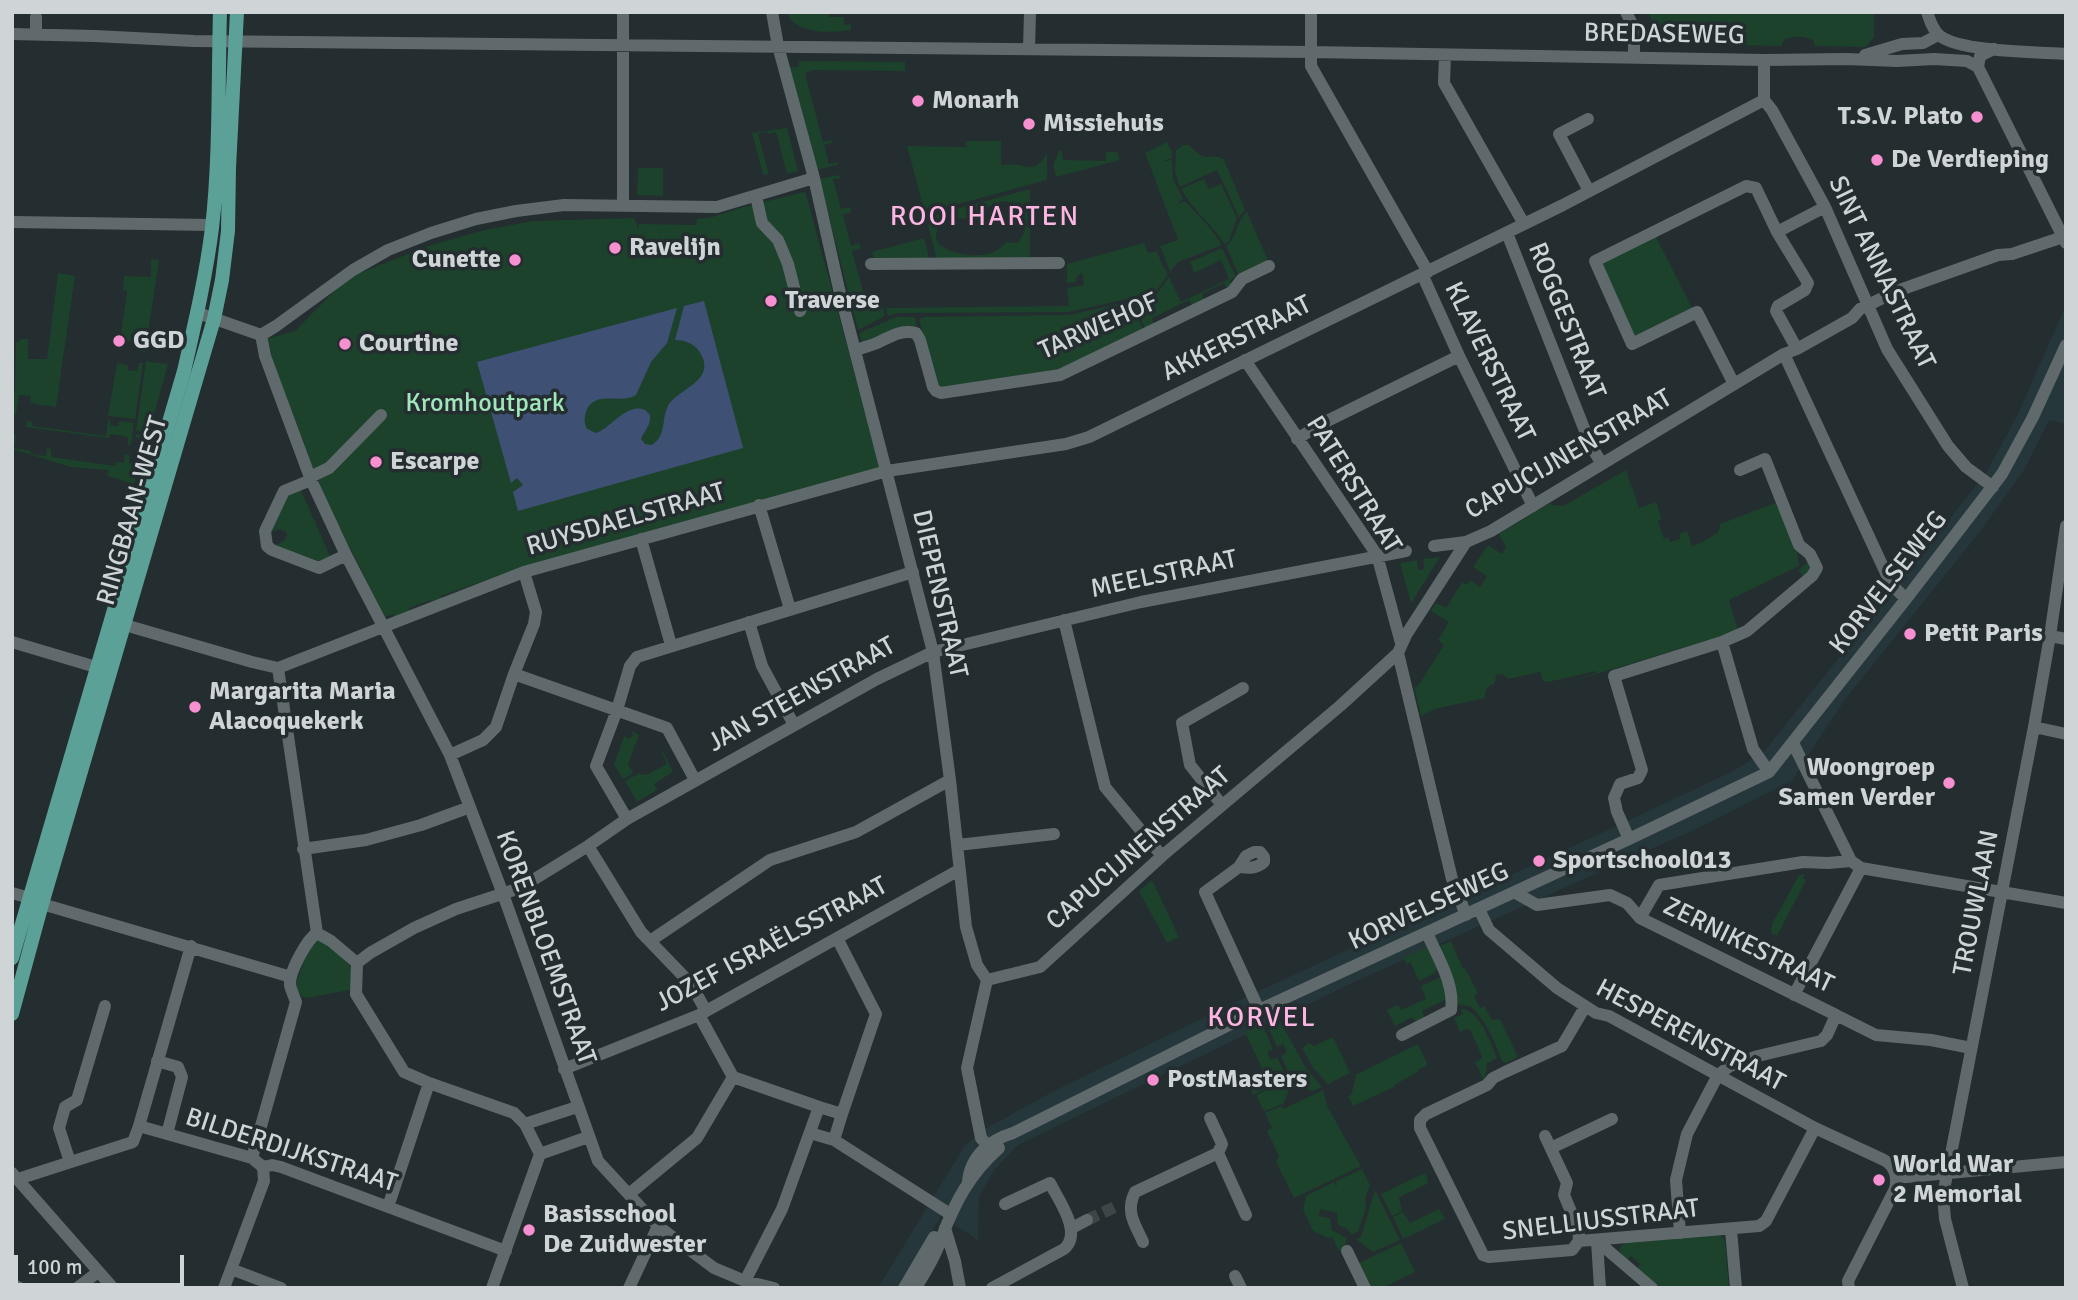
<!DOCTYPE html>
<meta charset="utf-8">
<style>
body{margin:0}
#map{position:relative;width:2078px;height:1300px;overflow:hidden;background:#242d2f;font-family:Signika,sans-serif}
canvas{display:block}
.frame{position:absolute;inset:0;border:14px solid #cfd5d6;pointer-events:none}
.scale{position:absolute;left:14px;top:1255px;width:170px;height:32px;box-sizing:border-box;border:4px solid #cfd5d6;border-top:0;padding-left:9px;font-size:21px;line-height:24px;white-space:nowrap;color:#cfd5d6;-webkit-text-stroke:5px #242d2f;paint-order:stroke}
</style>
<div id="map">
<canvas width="2078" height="1300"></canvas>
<div class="frame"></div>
<div class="scale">100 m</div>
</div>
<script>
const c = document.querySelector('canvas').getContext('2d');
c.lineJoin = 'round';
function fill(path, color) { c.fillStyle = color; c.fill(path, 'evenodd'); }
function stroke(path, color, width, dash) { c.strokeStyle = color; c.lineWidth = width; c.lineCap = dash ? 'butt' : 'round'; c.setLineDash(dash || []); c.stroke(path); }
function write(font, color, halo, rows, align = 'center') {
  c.font = font + ' Signika,sans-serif'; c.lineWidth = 7; c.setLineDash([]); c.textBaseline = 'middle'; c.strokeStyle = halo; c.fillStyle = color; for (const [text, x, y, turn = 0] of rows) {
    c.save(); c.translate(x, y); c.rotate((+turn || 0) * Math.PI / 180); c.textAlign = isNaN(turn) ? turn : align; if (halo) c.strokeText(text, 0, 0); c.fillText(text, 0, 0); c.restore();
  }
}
fill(new Path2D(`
 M2066 305V424L2049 420 2024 470 1979 533 1846 698 1814 746 1793 780 1698 828 1350 984 1018 1145 995 1169 979 1196 978 1240 941 1216 899 1288H878L965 1145 985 1129 1054 1091 1250 995 1608 830 1729 773 1763 753 1986 473 2017 416Z`), '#25373a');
fill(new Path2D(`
 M788 12H829V17H844V25L851 24V30C829 33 808 34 790 20Z
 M1648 12H1874V37L1866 47 1815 46 1813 40C1805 36 1790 35 1783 41L1782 46 1667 44 1666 40 1662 41Z
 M799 61 905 62V71L814 70 805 73 823 142 832 140 833 142 824 145 829 164 838 162 837 165 816 170 789 67H798Z
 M787 128 798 171 787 174 776 132 768 134 767 131 758 134 769 174 763 175 752 133Z
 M966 141H1001V165C1006 165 1013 164 1019 165 1034 169 1037 168 1047 154V180L925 213 907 146 966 147Z
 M1167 142 1172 152V158L1161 162 1172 160 1173 179 1183 199 1177 204 1185 201 1211 229 1222 245 1178 262 1170 272 1160 246 1178 240 1145 153Z
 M1183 145H1189C1209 167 1211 150 1224 160L1245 210 1239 217 1217 170 1180 187 1175 172 1176 150Z
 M1059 151H1062L1063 160 1106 161V152H1117L1120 160 1056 177 1053 165Z
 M638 168H663V196L637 195Z
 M838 175 842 178 833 179 841 209 850 207 851 212 843 215 851 246 859 243 861 248 852 251 867 306 882 305 885 316 858 330 819 179Z
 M1204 179 1209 189 1221 184 1237 218 1229 241 1225 244C1211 224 1193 210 1181 189Z
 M1030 189V259L937 260 926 217ZM1005 201C1026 209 1032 225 1018 243L1007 242C1003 245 999 250 994 252 972 262 910 248 948 218L969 219 995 203Z
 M804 192 806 194 880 468 515 570 441 596 442 600 433 603 431 600 409 608 410 612 395 618 393 614 385 617 348 544 345 545 343 541 345 538 341 529 338 528 318 484 320 483 314 470 313 471 302 437 299 436 297 432 299 429 276 375 266 339 295 331 347 278 431 245 485 230 533 221 634 218 639 229V224L696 225 697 219 712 217 740 208Z
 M1247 212 1267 258 1266 262 1239 276 1226 246C1237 238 1236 221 1247 212Z
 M1655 235 1693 310 1634 340 1599 262Z
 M924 238 930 261H874L872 252Z
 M1144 243 1148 253 1157 251 1164 269 1165 268 1168 275 1157 290 1149 294 1069 312 899 313 888 316 886 308 1069 306 1067 288 1084 285 1082 273 1077 276 1076 282 1067 283V264Z
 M1222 248 1236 277 1230 280 1232 285 1228 291 1224 283 1202 294 1205 302 1193 308 1189 300 1152 318 1155 326 1146 330 1136 309 1135 300 1157 294 1169 277 1181 302 1229 279 1221 260 1194 273 1190 262Z
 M151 259 159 260 145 353 139 352 140 343 126 341 123 350 125 335 121 334 127 291 123 290 124 276 151 277Z
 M58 273 75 276 56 407 30 403 31 396 19 395 16 415 12 414 15 388 16 342H19L20 339H28V359H47Z
 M1130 301 1144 331 1064 368 940 388 937 385 919 319 924 317 1069 315Z
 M896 317H915L917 326 887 333 862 344 859 333Z
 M146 361 168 364 149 433 136 431Z
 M117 363 128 365V370L137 371 139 363H143L135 419 108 416Z
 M108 420H110V425L118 426 119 421 134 423 131 445H128V437L110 434 109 438 26 427 27 421 33 422 32 426 106 436Z
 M12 434 16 435 14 448 31 451V454L46 456 47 448 51 449V457L115 466 116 462 124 463 125 454 130 455 129 463 137 464 144 439 135 437 136 434 148 436 134 484 107 476 108 470 71 467 12 449Z
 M1626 470 1633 497 1627 471 1639 508 1656 502 1662 519 1658 521 1664 539 1668 537 1670 542 1680 539 1679 534 1687 531 1692 546 1703 542 1718 532 1720 524 1775 503 1777 507H1779C1785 517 1812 558 1810 567 1809 572 1807 573 1803 576L1798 570 1808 562 1797 548 1799 566 1729 600 1738 631 1560 685 1596 673V671L1548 682 1543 681 1540 672 1508 679 1503 674 1496 675 1495 683C1487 686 1485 690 1485 698L1435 709 1421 716 1414 687 1418 686 1444 645 1438 640 1449 622 1431 611 1436 603 1446 608 1462 582 1467 585 1470 580 1480 587 1487 576 1473 567 1488 545 1502 554 1506 547 1499 534 1550 503 1552 505 1563 506Z
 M301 490 330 556 317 563 273 546 284 541 287 535 285 531 279 529 268 534 287 496Z
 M1440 557 1413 600 1411 603 1400 563 1417 560 1418 570 1424 569 1423 559Z
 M631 731 639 735 628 764 633 773 623 779 614 764 625 734 627 739 633 736Z
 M661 751H663L673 772 654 784 657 790 637 802 625 781 640 773 641 775 645 774 646 775 667 764Z
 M1805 874 1803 878 1806 880 1777 936 1771 933 1772 924 1799 875Z
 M1152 880 1179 937 1167 943 1139 891Z
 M318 940 326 943 352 968V987L350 990 306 998C298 996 295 987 297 980L310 945Z
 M1451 941 1463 969 1465 968 1478 993 1474 996 1480 1008 1484 1006 1492 1020 1500 1019 1518 1057 1506 1063 1502 1061C1494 1041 1486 1020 1470 1006L1459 1005 1438 947Z
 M1427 947 1438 967 1435 973 1419 981 1410 962 1406 964 1405 960 1401 959Z
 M1443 976 1447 999 1422 1011 1425 1018 1416 1023 1413 1017 1395 1026 1387 1010 1398 1005 1401 1010 1426 999 1421 986Z
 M1460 1009C1479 1008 1491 1044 1497 1058L1486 1064 1487 1068 1484 1081 1475 1062 1481 1059 1482 1056 1470 1030 1467 1029 1460 1032 1454 1018 1463 1014Z
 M1277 1016 1306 1068 1322 1087 1313 1091 1294 1085 1281 1056 1287 1052 1283 1044 1277 1047 1266 1022Z
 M1262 1024 1273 1049 1267 1052 1271 1060 1277 1057 1287 1078 1253 1095 1249 1086 1252 1082 1264 1079 1265 1075 1245 1032Z
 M1333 1037 1350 1073 1328 1084 1313 1068 1302 1048 1309 1043 1314 1046Z
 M1418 1044 1427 1063 1426 1066 1418 1070V1072L1394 1085V1087L1353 1106 1348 1096 1351 1095 1356 1077 1355 1075Z
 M1288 1080 1291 1086 1283 1104 1264 1111 1257 1097 1258 1094Z
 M1323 1090 1327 1106 1361 1166 1294 1198 1276 1162 1279 1156 1267 1131 1272 1128 1265 1113 1282 1106 1283 1109Z
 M1362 1169 1370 1185 1365 1199 1366 1208 1358 1232 1351 1234 1346 1228 1338 1225 1337 1213 1321 1209 1318 1216 1330 1218 1332 1230 1347 1238 1344 1249 1339 1251 1332 1237 1328 1238 1313 1231 1303 1209 1306 1196 1334 1182 1337 1187 1336 1181Z
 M1425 1173 1428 1181 1427 1184 1399 1197 1402 1211 1392 1216 1381 1194Z
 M1375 1190 1400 1240 1373 1252 1356 1239 1361 1237Z
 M1439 1209 1445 1219 1403 1239 1393 1217 1403 1212 1410 1223Z
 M1719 1235 1725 1240 1729 1288H1661L1637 1269 1640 1264 1631 1256 1627 1261 1619 1251 1621 1246 1626 1243Z
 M1401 1243 1415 1272 1382 1288H1370L1359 1263Z`), '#1c422c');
fill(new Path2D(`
 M704 301 743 448 518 511 513 492 523 485 517 478 511 483 477 362 677 308 667 343 651 362 636 395C620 405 594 389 586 412 584 418 584 423 587 429L596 433C610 429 627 402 645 410 648 412 651 415 650 419 650 426 643 433 641 439L645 444 652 445C667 435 661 420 668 406 678 388 719 381 699 351 694 343 683 340 675 340L684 306Z`), '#3e5174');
stroke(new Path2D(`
 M1087 1220 1117 1206`), '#3e4648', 12, [12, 6]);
stroke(new Path2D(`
 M772 12 778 46 814 178 839 289 933 652 950 780 966 927 977 965 987 980 967 1068 981 1138 994 1153
 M1311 12V66L1428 272
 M1626 12 1634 28V57
 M1927 12C1930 21 1933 30 1940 36 1961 52 2038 52 2066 54
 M12 34 95 36 194 41 1311 52 1764 60 1846 59 1897 61 1934 59 1967 61 1978 67
 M36 34V17
 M1029 49 1030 12
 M1994 49 1980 56 1978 67 2066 243
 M1445 55 1444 83 1524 224
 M1865 55 1902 44 1923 43 1938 35
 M1764 60V100L1772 110 1825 207 1887 349 1948 446 1966 467 1993 487
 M1588 119 1559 134 1589 191
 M756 196 762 223 778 240 788 264 800 311
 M623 205V12
 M12 222 212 225
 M1777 232 1825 207
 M1507 233 1591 446 1602 464
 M871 264 1059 263
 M1422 274 1459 356 1533 506
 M198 313 261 335
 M261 335 265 356 311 480 346 555 450 755 503 894 598 1161 658 1226 714 1268 745 1281 774 1288
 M261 335 276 326 353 270 388 250 431 233 476 219 516 211 564 205 717 207 814 178
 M855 350C862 348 870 346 877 343 890 337 901 329 916 333L920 340 933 387 936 391 941 393 1060 375 1232 292 1242 279 1269 266
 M1784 354 1891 584 1906 599
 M1245 360 1377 555 1401 643
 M1734 384 1697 312 1632 344 1595 261 1746 186 1756 188 1777 232 1808 283 1805 290 1778 306 1776 311 1797 349
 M1297 439 1321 424 1459 356
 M1740 470 1765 459 1799 545 1810 554 1817 568 1812 576 1747 631 1722 642 1753 749 1769 772
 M310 477 329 468 381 415
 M311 480 284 491 265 531 267 546 272 550 319 568 346 555
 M759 505 790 609
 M641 539 671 645
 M1434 546 1466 542
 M913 572 637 657 630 666 617 710 596 766 627 819 877 679 933 652 1141 602 1406 551
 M1064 620 1105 787 1162 856
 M749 622 762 666 794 725
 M125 625 252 662 278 668 524 572 887 471 1066 444 1089 437 1563 205 1764 100
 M2050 636 2066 639
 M12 642 106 670
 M1398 653 1452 879 1466 915
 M278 668 317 933
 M514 674 667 728 695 780
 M2034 727 2066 734
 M1793 743 1851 861
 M450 755 483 740 496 727 514 674 534 624 536 612 524 572
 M1222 805 1190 765 1182 723 1243 688
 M1617 812 1614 798 1620 784 1638 778 1642 770 1614 676 1722 642
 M1618 814 1629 839
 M958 845 1054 834
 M588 846 641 932 691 984 706 1011
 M303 849 366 840 421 825 470 807
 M1239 867C1249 868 1256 869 1264 862V857L1260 852H1254L1246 856 1239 867 1205 892 1259 1010
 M1514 892 1537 905 1610 895 1627 903 1640 918 1659 885 1803 862 1828 863 1851 861 1861 868 2066 903
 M12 893 30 898
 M42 904 291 977
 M1479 909 1489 930 1557 988 1596 1013 1609 1016 1815 1128 1884 1160C1895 1166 1898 1176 1895 1189L1848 1281 1849 1288
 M1640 918 1836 1015
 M837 938 876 1014 842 1114
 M650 941 770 860 856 832 950 780
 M357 963 356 994 404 1072 429 1083 514 1113 525 1124 577 1107
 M357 963 370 953 414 928 456 909 520 888 588 846 627 819
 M987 980 1040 967 1162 856 1340 706 1398 653 1406 635 1466 542 1491 531 1784 354 1797 349 1852 318 1860 309 1897 291 1998 255 2012 254 2063 237
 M1794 995 1861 868
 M1585 1007 1562 1046 1505 1072 1493 1078 1487 1085 1426 1114 1420 1120V1128L1483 1255 1489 1257 1572 1250 1579 1241 1759 1226 1766 1221 1815 1128
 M699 1015 733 1077 819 1107
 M1402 1035 1451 1010C1455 984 1437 956 1427 933
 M157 1061 178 1067 182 1077 167 1134
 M564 1069 699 1015 959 870
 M1210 1118 1222 1144 1218 1153 1246 1215
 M139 1126 191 946
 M1545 1136 1567 1183 1564 1195 1578 1228 1579 1241
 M834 1140 950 1214
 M1551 1148 1612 1119
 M540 1154 588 1137
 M252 1158 296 1002C294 996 291 990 290 985 289 972 307 939 317 933L331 941 357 963
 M70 1162 59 1128 65 1107 77 1100 105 1006
 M263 1167 272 1165 281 1167 506 1251
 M12 1173 113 1288
 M1896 1178 2066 1162
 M18 1179 133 1142 139 1126 252 1158 263 1167
 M968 1182C970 1156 990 1140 1013 1133L1259 1010 1629 839 1769 772 1906 599 2002 474 2033 417 2066 345
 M629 1194 697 1138 733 1077
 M388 1207 429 1083
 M945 1228 955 1261 960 1288
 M1072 1228 1087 1220
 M1731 1230 1736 1288
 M1680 1233 1676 1180 1687 1134 1718 1075 1730 1066 1758 1056 1821 1041 1827 1035 1836 1015 1876 1035 1931 1040 1971 1048
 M1597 1241 1652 1288
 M1597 1241 1600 1288
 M1143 1242C1135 1224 1125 1212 1135 1192L1218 1153
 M1347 1251 1365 1288
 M231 1269 281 1288
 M1235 1276 1241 1288
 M745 1281 782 1209 819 1107 842 1114 834 1140 810 1133
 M12 1284 20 1288
 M77 1288 98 1272
 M224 1288 264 1181 263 1167
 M492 1288 540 1154 525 1124
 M629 1288 658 1226
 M904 1288 934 1237
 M916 1288C925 1272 936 1256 941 1239 955 1202 969 1175 999 1148
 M992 1288 1064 1249C1083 1233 1059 1201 1050 1183L1005 1204
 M1963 1288 1945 1219 1943 1195 2034 727 2050 636 2066 526`), '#606a6c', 12);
stroke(new Path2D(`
 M12 958 184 371C195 323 206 276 212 228 220 158 218 83 220 12
 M12 1014 42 904 214 319 222 280 228 231 229 168 237 12`), '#5ca198', 14);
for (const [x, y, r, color] of [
 [918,101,7,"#f690d0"],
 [1977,117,7,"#f690d0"],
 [1029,124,7,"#f690d0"],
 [1877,160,7,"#f690d0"],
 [615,248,7,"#f690d0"],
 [515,260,7,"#f690d0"],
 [771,301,7,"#f690d0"],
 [119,341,7,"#f690d0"],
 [345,344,7,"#f690d0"],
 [376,462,7,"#f690d0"],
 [1910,634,7,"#f690d0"],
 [195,707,7,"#f690d0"],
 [1949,783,7,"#f690d0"],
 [1539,861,7,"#f690d0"],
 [1153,1080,7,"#f690d0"],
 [1879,1180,7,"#f690d0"],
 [529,1230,7,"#f690d0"]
]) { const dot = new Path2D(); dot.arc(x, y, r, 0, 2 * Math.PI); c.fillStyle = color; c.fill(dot); stroke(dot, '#242d2f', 2.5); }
write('26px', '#cfd5d6', '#242d2f', [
 ["BREDASEWEG",1664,35,1],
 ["SINT ANNASTRAAT",1881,273,64],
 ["ROGGESTRAAT",1566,321,68],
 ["TARWEHOF",1099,327,-24],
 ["AKKERSTRAAT",1237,339,-26],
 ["KLAVERSTRAAT",1489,362,64],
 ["CAPUCIJNENSTRAAT",1569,455,-30],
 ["PATERSTRAAT",1353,485,58],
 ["RINGBAAN-WEST",133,511,-74],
 ["RUYSDAELSTRAAT",626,520,-16],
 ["MEELSTRAAT",1164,575,-12],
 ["KORVELSEWEG",1889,583,-52],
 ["DIEPENSTRAAT",939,594,77],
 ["JAN STEENSTRAAT",802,695,-29],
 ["CAPUCIJNENSTRAAT",1139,849,-41],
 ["TROUWLAAN",1977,903,-79],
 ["KORVELSEWEG",1429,907,-25],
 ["JOZEF ISRAËLSSTRAAT",772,945,-28],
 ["ZERNIKESTRAAT",1748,946,26],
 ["KORENBLOEMSTRAAT",545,948,70],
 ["HESPERENSTRAAT",1690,1036,28],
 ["BILDERDIJKSTRAAT",291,1151,18],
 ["SNELLIUSSTRAAT",1601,1221,-7]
]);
write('bold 26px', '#cfd5d6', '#242d2f', [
 ["Monarh",932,101],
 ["T.S.V. Plato",1963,117,"right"],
 ["Missiehuis",1043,124],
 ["De Verdieping",1891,160],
 ["Ravelijn",629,248],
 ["Cunette",501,260,"right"],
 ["Traverse",785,301],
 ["GGD",133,341],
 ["Courtine",359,344],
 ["Escarpe",390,462],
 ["Petit Paris",1924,634],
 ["Margarita Maria",209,692],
 ["Alacoquekerk",209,722],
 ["Woongroep",1935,768,"right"],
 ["Samen Verder",1935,798,"right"],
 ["Sportschool013",1553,861],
 ["PostMasters",1167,1080],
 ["World War",1893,1165],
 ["2 Memorial",1893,1195],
 ["Basisschool",543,1215],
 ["De Zuidwester",543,1245]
], 'left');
write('26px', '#a0e6ba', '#242d2f', [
 ["Kromhoutpark",485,404]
]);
c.letterSpacing = '2px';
write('28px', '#fdb5e1', '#242d2f', [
 ["ROOI HARTEN",985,218],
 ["KORVEL",1262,1019]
]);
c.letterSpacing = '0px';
</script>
